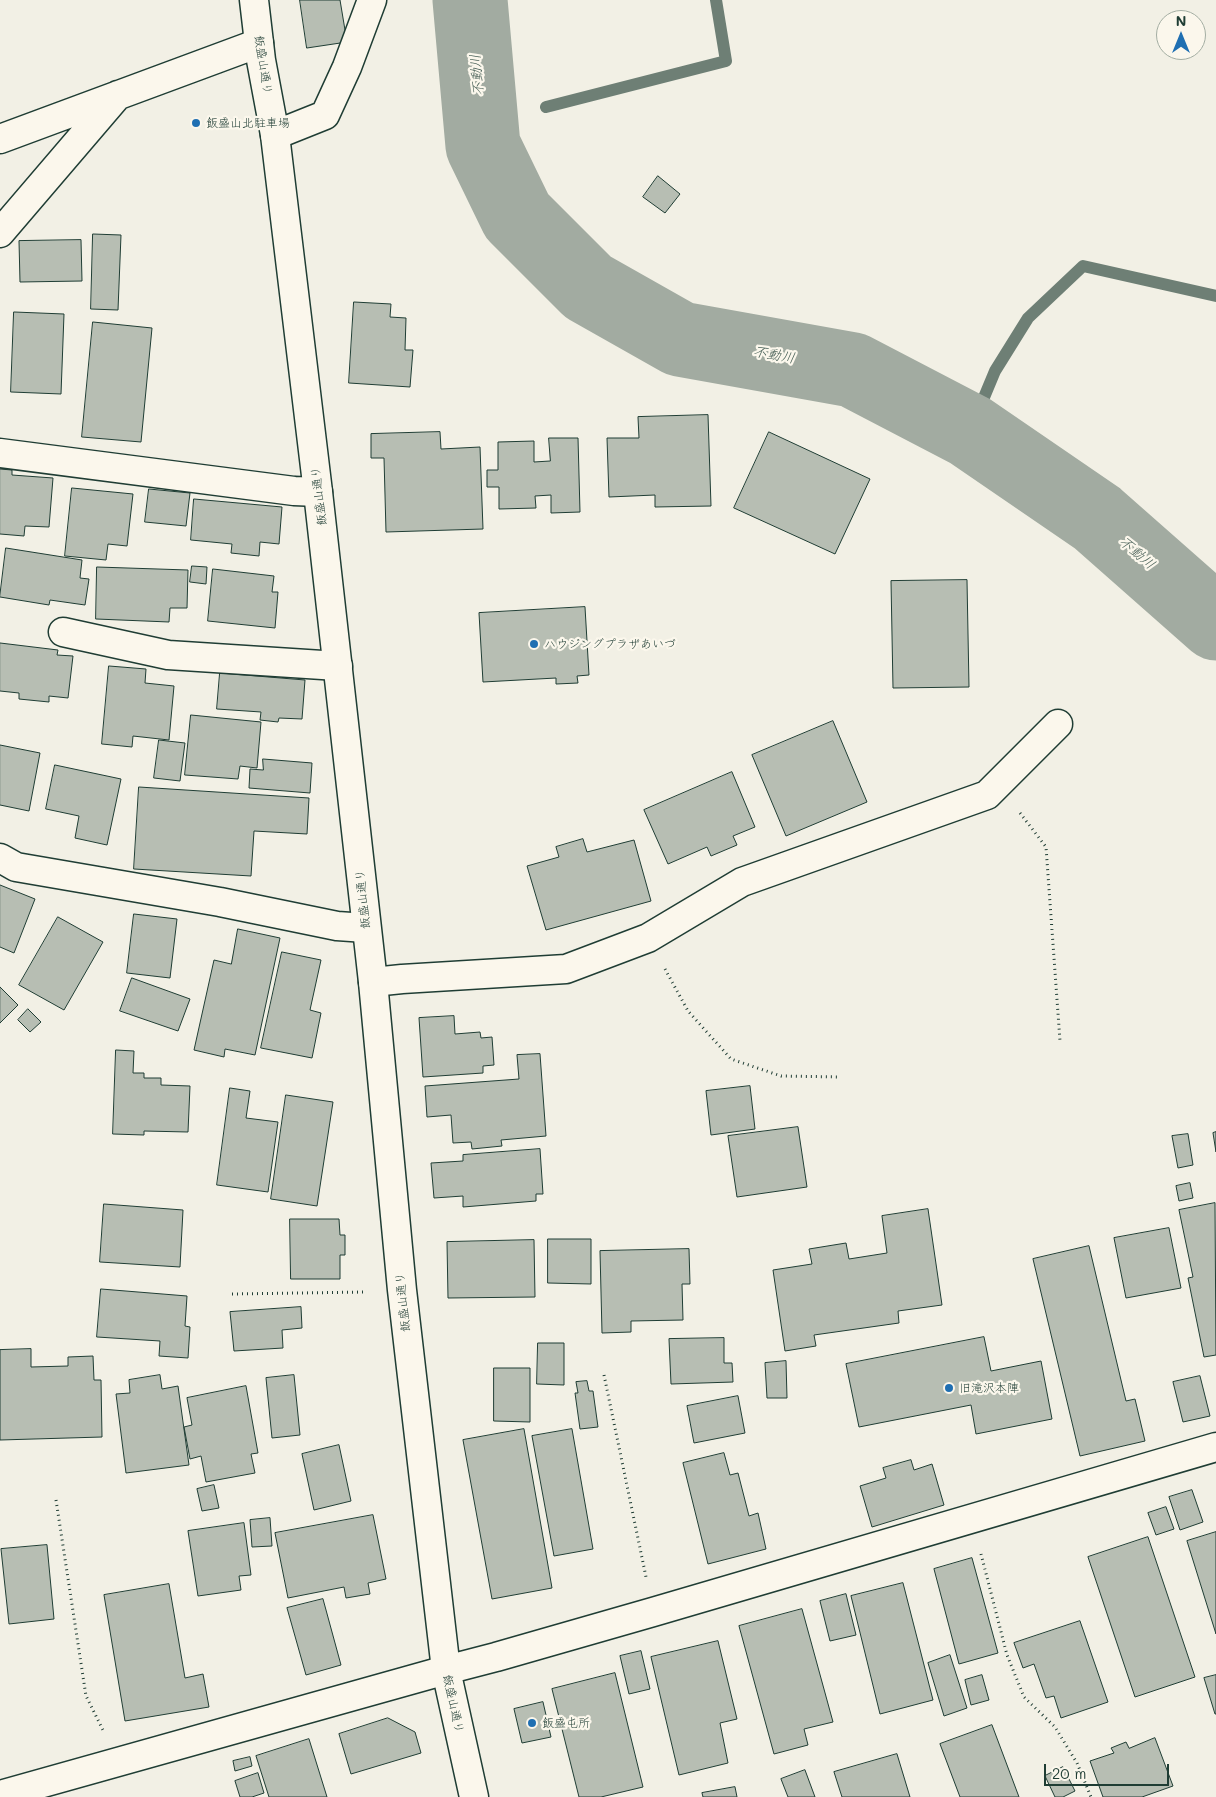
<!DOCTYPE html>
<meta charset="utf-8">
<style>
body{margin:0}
#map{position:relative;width:1216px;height:1797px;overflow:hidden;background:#f2f0e5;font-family:Mali,sans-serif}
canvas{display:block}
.north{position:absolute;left:1156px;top:10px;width:50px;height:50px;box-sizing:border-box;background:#fbf7ec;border:1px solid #a3ada2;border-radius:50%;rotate:0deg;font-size:14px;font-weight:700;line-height:20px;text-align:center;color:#1f3d34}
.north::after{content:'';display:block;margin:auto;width:18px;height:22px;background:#1f6fb2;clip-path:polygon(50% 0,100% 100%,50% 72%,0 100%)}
.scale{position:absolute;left:1044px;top:1764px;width:125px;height:22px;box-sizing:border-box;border:2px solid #1f3d34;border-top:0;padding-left:6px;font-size:15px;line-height:18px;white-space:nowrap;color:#1f3d34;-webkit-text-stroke:4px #fbf7ec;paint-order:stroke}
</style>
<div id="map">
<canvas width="1216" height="1797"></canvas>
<div class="north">N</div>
<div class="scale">20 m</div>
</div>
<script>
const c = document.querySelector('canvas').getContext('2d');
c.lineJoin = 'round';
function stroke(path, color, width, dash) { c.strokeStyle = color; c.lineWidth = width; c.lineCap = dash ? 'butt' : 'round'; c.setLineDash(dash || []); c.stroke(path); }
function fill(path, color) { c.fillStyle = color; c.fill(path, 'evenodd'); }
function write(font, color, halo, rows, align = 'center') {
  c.font = font + ' Mali,"Klee One",sans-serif'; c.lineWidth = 4.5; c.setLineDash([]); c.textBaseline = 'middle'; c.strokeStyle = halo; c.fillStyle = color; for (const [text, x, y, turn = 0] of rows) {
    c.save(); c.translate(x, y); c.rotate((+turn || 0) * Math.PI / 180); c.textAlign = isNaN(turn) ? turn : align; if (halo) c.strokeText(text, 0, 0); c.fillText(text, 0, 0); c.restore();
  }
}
stroke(new Path2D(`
 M546 107 726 61 716 0
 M970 431 995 371 1028 318 1083 266 1216 296`), '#6e7f75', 12);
stroke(new Path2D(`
 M470 0 483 146 517 216 588 287 680 339 853 370 970 431 1097 518 1216 623`), '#a2aba1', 75);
const building = new Path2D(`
 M300 0H340L347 42 307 48Z
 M658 176 680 194 665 213 643 197Z
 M93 234 121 235 118 310 91 309Z
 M81 240 82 281 20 282 19 241Z
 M354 302 391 304 390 317 406 318 405 350H413L410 387 349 383Z
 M14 312 64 314 61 394 11 392Z
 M93 322 152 328 141 442 82 437Z
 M708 415 711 506 655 507V495L609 497 607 438H639L638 417Z
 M440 432 441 449 480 447 483 529 386 532 384 458H371V434Z
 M769 432 870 479 835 554 734 508Z
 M549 438H578L580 512 551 513V495L535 496 536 508 499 509V487H487V470H498V442L534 441V462L550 461Z
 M0 469 12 470V475L53 478 49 527 25 526 24 536 0 534Z
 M72 488 133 494 127 546 108 544 106 560 65 556Z
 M149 489 190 493 186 526 145 522Z
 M194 499 282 507 279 544 260 542 259 556 231 553 232 544 191 540Z
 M6 548 82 560 80 578 89 579 85 605 50 600 49 605 0 597Z
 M192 566 207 567 206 584 190 582Z
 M97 567 188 570 187 608H170L169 622 96 619Z
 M213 569 274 576 272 592H278L275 628 208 621Z
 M967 580 969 687 893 688 891 581Z
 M585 607 589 675 577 676 578 683 556 684V678L483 682 479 613Z
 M0 643 58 650 57 655 73 656 68 698 49 696V702L19 699V693L0 691Z
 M109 666 146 669 145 683 174 686 169 740 133 736 132 747 102 744Z
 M220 673 305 680 302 719 279 718 278 722 260 720 261 712 217 709Z
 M191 715 261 722 257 768 240 766 238 779 185 775Z
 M833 721 867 802 786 836 752 755Z
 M159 740 185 743 180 781 154 778Z
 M0 745 40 753 29 811 0 805Z
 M263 759 312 763 310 793 249 788 250 769 263 770Z
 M55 765 121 779 107 845 75 838 79 816 46 809Z
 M732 772 755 827 733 836 737 845 711 856 707 847 668 864 644 810Z
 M139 787 309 798 307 834 254 831 251 876 134 869Z
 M583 839 587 852 634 840 651 901 546 930 527 866 559 857 556 847Z
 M0 885 35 899 14 953 0 947Z
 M134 914 177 919 170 978 127 973Z
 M58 917 103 942 64 1010 19 985Z
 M238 929 280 938 255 1055 225 1049 224 1057 194 1050 214 960 231 964Z
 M282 952 321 960 310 1010 321 1013 312 1058 261 1048Z
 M132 978 190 999 178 1031 120 1011Z
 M0 987 18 1005 0 1023Z
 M28 1009 41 1022 30 1032 18 1020Z
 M454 1016 455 1034 480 1032 481 1038 492 1037 494 1065 483 1066V1073L423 1077 419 1018Z
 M116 1050 134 1051 133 1073H144V1078H161V1085L190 1086 188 1132 144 1131V1135L113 1134Z
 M540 1054 546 1136 501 1140 502 1146 472 1149 471 1142 453 1143 451 1115 427 1117 425 1086 519 1079 517 1055Z
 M750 1086 755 1129 711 1135 706 1091Z
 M230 1088 250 1091 246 1118 278 1122 268 1192 217 1185Z
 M286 1095 333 1102 317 1206 271 1199Z
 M798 1127 807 1187 737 1197 728 1136Z
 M1216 1132V1152L1213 1133Z
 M1188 1134 1193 1165 1178 1168 1172 1136Z
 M540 1149 543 1194H536V1201L463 1207V1196L434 1198 431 1163 463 1161V1155Z
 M1190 1183 1193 1198 1179 1201 1176 1186Z
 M1215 1203 1216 1355 1204 1357 1188 1278 1193 1277 1179 1210Z
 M104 1204 183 1210 180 1267 100 1262Z
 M928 1209 942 1305 898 1311 899 1323 814 1335 816 1346 785 1351 773 1270 812 1264 809 1249 846 1243 849 1259 887 1253 882 1216Z
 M290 1219H339L340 1235H345V1255H340V1279H291Z
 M1169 1228 1181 1288 1126 1298 1114 1238Z
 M548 1239H591V1284L548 1283Z
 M534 1240 535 1297 448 1298 447 1242Z
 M1089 1246 1126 1401 1135 1399 1145 1441 1080 1456 1033 1259Z
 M689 1249 690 1284H682L683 1320 631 1321V1332L602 1333 600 1251Z
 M101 1289 187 1296 185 1326 190 1327 188 1358 159 1356 160 1341 97 1337Z
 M301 1307 302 1328 282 1330 283 1348 234 1351 230 1312Z
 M984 1337 991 1371 1041 1361 1052 1419 976 1434 971 1405 859 1427 846 1364Z
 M724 1338V1363H732L733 1382 671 1384 669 1339Z
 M538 1343H564V1385L537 1384Z
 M31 1349V1367L68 1366V1357L93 1356 94 1380H101L102 1437 0 1440V1350Z
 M786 1361 787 1398H767L765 1363Z
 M494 1368H530V1422L494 1421Z
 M160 1375 162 1389 178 1386 189 1465 126 1473 116 1394 130 1393 129 1380Z
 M294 1375 300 1435 272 1438 266 1378Z
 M1200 1376 1210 1416 1183 1422 1173 1382Z
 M587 1381 589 1391H593L598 1427 580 1429 575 1393H578L576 1382Z
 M246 1386 258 1453 251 1454 255 1473 206 1482 201 1456 190 1459 184 1427 192 1425 187 1398Z
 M738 1396 745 1433 694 1443 687 1406Z
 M524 1429 552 1588 492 1599 463 1440Z
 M572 1429 593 1549 554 1556 532 1436Z
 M339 1445 351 1501 314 1510 302 1454Z
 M724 1453 730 1475 738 1473 749 1516 758 1513 766 1549 708 1564 683 1463Z
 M911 1460 914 1470 932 1464 944 1505 872 1527 860 1486 886 1478 883 1468Z
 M214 1485 219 1508 202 1511 197 1489Z
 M1192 1490 1203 1522 1180 1530 1169 1497Z
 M1166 1507 1174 1529 1156 1535 1148 1513Z
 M373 1515 386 1579 368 1583 370 1594 346 1598 344 1587 288 1598 275 1533Z
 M270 1518 272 1546 252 1547 250 1520Z
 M244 1523 251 1575 239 1576 241 1590 198 1596 188 1531Z
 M1216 1532V1634L1187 1541Z
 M1148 1537 1195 1677 1135 1697 1088 1557Z
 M47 1545 54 1619 9 1624 1 1549Z
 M972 1558 998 1653 959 1664 934 1569Z
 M903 1583 933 1700 880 1714 851 1596Z
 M169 1584 185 1678 203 1674 209 1707 125 1721 104 1595Z
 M846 1594 856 1635 830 1641 820 1601Z
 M323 1599 341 1665 306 1675 287 1608Z
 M802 1609 833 1722 804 1729 808 1745 774 1754 739 1626Z
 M1080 1621 1108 1702 1061 1718 1054 1696 1046 1698 1034 1664 1023 1668 1014 1643Z
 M718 1641 737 1719 720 1723 728 1763 679 1775 651 1657Z
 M641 1651 650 1689 629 1694 620 1656Z
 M950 1655 967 1708 944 1716 928 1663Z
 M615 1673 643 1787 601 1797H579L552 1689Z
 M982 1675 989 1700 971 1705 965 1680Z
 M1216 1675V1714H1215L1204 1678Z
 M543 1702 551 1737 522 1743 514 1709Z
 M388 1718 415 1732 421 1753 351 1774 339 1734Z
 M992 1725 1019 1797H960L940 1744Z
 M1155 1738 1173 1786 1142 1797H1103L1090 1761 1114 1753 1111 1748 1126 1742 1129 1748Z
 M309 1739 327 1797H269L256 1756Z
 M897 1754 910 1797H842L834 1772Z
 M250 1757 252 1766 235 1771 233 1761Z
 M1063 1767 1075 1791 1063 1797H1055L1045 1776Z
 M805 1770 815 1797H788L781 1779Z
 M258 1773 264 1793 252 1797H240L235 1781Z
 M735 1787 737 1797H703L702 1793Z`);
fill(building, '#b7beb3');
stroke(building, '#1f3d34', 1);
const street = new Path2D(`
 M275 135 325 115 347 67 372 0
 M0 139 259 43
 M0 233 118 95
 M0 453 294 491 318 492
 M63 632 168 655 338 666
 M0 858 16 867 220 902 337 926 366 928
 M373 982 402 979 566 969 648 938 742 882 987 795 1058 724
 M0 1795 446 1670`);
const secondary = new Path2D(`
 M254 0 261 60 275 135 318 492 373 982 402 1290 446 1670 474 1797
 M446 1670 496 1657 653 1612 1216 1447`);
stroke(street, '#1f3d34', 31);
stroke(secondary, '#1f3d34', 31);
stroke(new Path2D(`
 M1020 813 1046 847 1060 1041
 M665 969 688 1011 731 1059 781 1076 840 1077
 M232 1294 366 1292
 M604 1375 646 1577
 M56 1500 86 1696 103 1730
 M981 1554 1007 1655 1024 1697 1055 1727 1077 1763 1091 1797`), '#1f3d34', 3, [1, 4]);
stroke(street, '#fbf7ec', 28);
stroke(secondary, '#fbf7ec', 28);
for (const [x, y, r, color] of [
 [196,123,5,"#1f6fb2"],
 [534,644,5,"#1f6fb2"],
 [949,1388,5,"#1f6fb2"],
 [532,1723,5,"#1f6fb2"]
]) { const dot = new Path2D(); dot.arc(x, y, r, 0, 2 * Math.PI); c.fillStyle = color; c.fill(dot); stroke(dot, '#fbf7ec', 2); }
write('12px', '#1f3d34', '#fbf7ec', [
 ["飯盛山通り",263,65,81],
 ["飯盛山通り",319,496,-97],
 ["飯盛山通り",363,899,-96],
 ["飯盛山通り",403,1302,-96],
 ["飯盛山通り",453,1704,78]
]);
write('12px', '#1f3d34', '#fbf7ec', [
 ["飯盛山北駐車場",206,123],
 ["ハウジングプラザあいづ",544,644],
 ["旧滝沢本陣",959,1388],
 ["飯盛屯所",542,1723]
], 'left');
write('italic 14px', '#465e55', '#fbf7ec', [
 ["不動川",477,75,-95],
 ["不動川",774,355,10],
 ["不動川",1137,553,41]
]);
</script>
